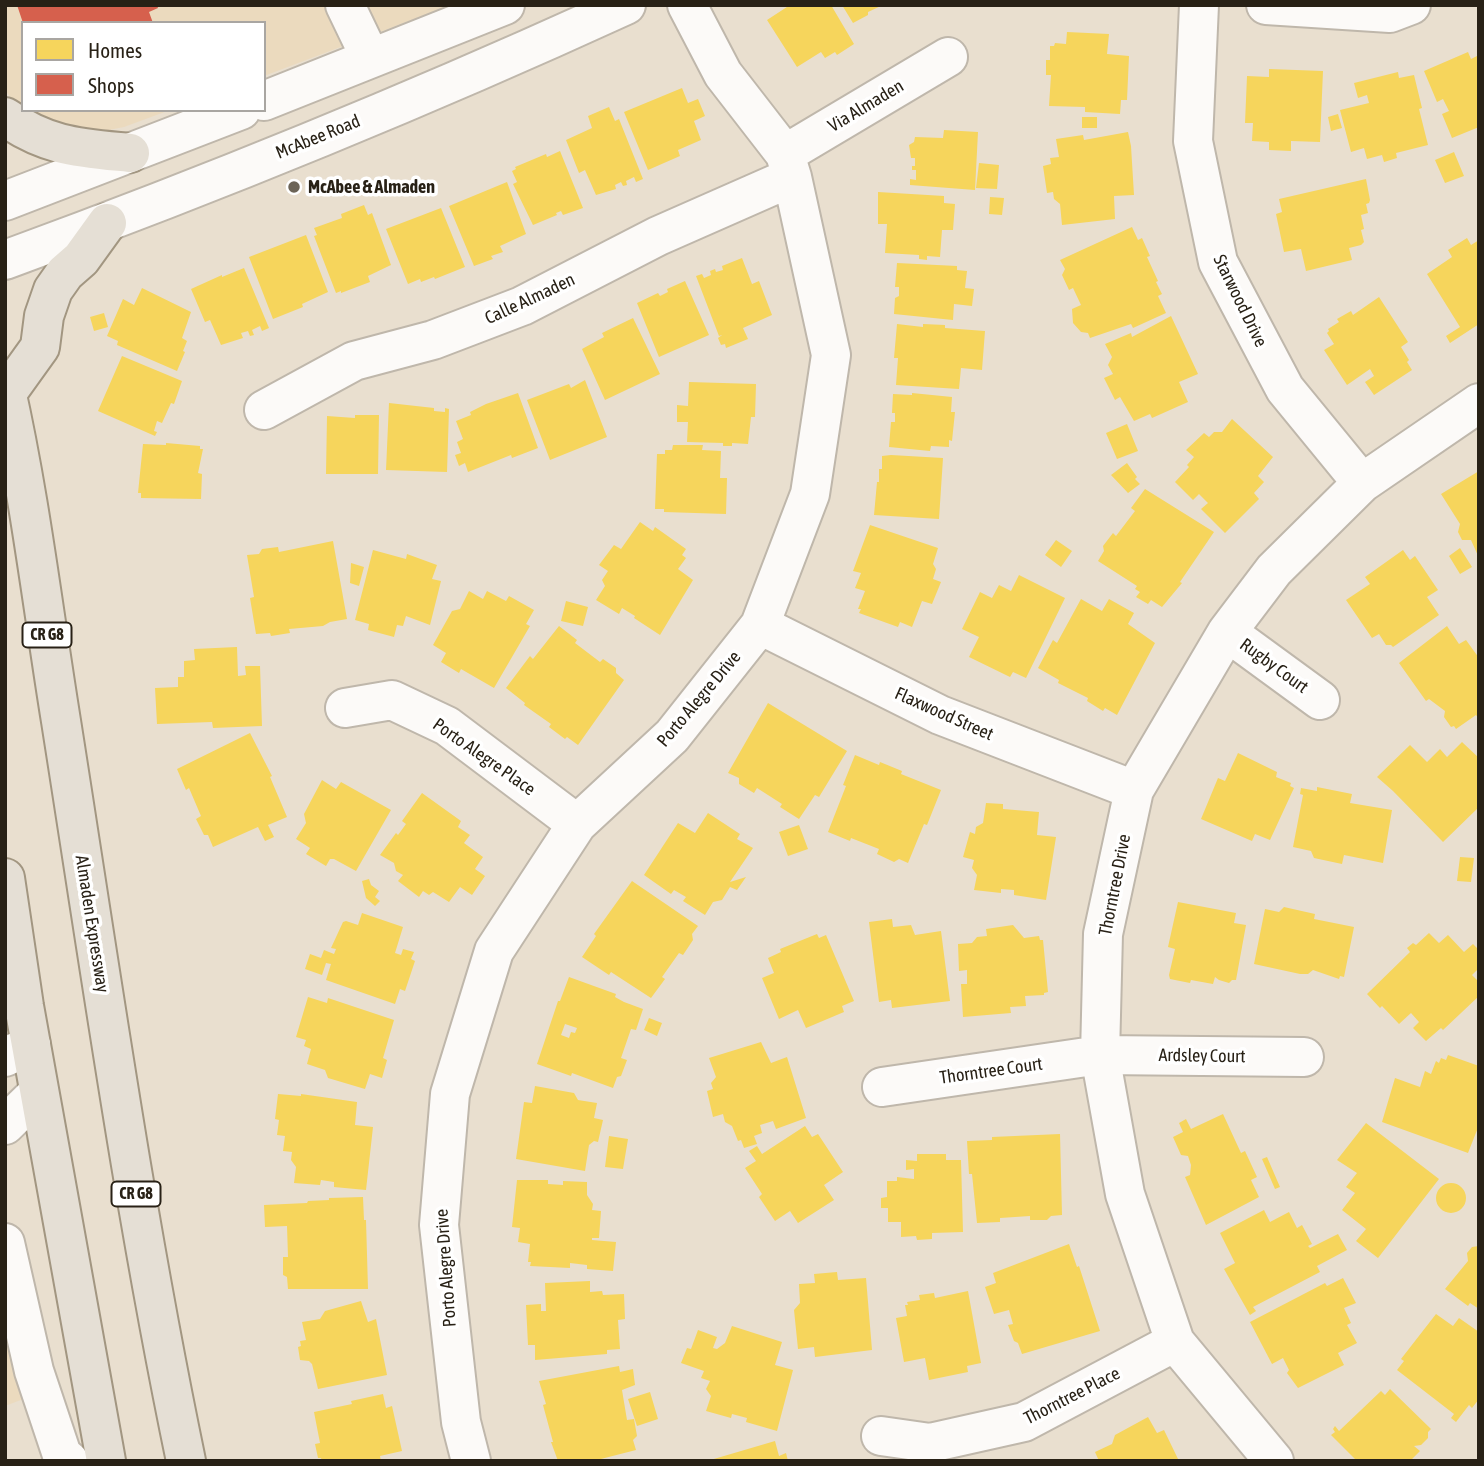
<!DOCTYPE html>
<style>
body{margin:0}
#map{position:relative;width:1484px;height:1466px;overflow:hidden;background:#e9dfcf;font-family:"Asap Condensed",sans-serif}
canvas{display:block}
.frame{position:absolute;inset:0;border:7px solid #282116;pointer-events:none}
.legend{position:absolute;left:21px;top:21px;width:245px;height:91px;box-sizing:border-box;background:#fff;border:2px solid #a9a6a2;margin:0;padding:9px 12px;list-style:none;font-size:21px;color:#282116}
.legend li{display:flex;align-items:center;gap:14px;height:35px}
.legend b{width:35px;border:2px solid #a9a6a2}
</style>
<div id="map">
<canvas width="1484" height="1466"></canvas>
<div class="frame"></div>
<ul class="legend">
<li><b style="height:19px;background:#f6d55c"></b>Homes</li>
<li><b style="height:19px;background:#d6604d"></b>Shops</li>
</ul>
</div>
<script>
const c = document.querySelector('canvas').getContext('2d');
c.lineJoin = 'round';
function fill(path, color) { c.fillStyle = color; c.fill(path, 'evenodd'); }
function stroke(path, color, width, dash) { c.strokeStyle = color; c.lineWidth = width; c.lineCap = dash ? 'butt' : 'round'; c.setLineDash(dash || []); c.stroke(path); }
function write(font, color, halo, rows, align = 'center') {
  c.font = font + ' "Asap Condensed",sans-serif'; c.lineWidth = 7; c.setLineDash([]); c.textBaseline = 'middle'; c.strokeStyle = halo; c.fillStyle = color; for (const [text, x, y, turn = 0] of rows) {
    c.save(); c.translate(x, y); c.rotate((+turn || 0) * Math.PI / 180); c.textAlign = isNaN(turn) ? turn : align; if (halo) c.strokeText(text, 0, 0); c.fillText(text, 0, 0); c.restore();
  }
}
fill(new Path2D(`
 M5 5H451L264 76V23H23V110H170L124 127 74 137 35 131 5 90Z
 M5 1312 26 1398 5 1406Z`), '#ebdabe');
fill(new Path2D(`
 M790 5H831L854 44 837 55 835 52 825 58 821 52 797 67 767 20Z
 M842 5H883L868 12V15L853 23Z
 M1067 32 1109 34 1107 54 1129 56 1127 100H1121L1120 114 1085 112V107L1049 106 1051 75H1046V60H1050V46H1054L1055 43 1066 44Z
 M1468 52 1471 59 1479 55V127L1452 138 1442 114 1449 111 1443 99 1437 102 1424 71Z
 M1269 69 1323 71 1320 142 1291 141V151L1269 150V142L1252 141 1253 123H1245L1247 76 1269 77Z
 M1398 72 1399 78 1414 75 1422 108 1419 109 1428 145 1396 153 1397 158 1384 162 1382 155 1367 159 1364 148 1351 152 1340 110 1369 103 1367 95 1358 98 1354 83Z
 M682 88 688 103 698 99 705 116 694 121 701 140 678 150 680 156 648 170 624 112Z
 M609 107 615 121 619 119 643 179 636 182 634 177 626 181 627 185 623 186 621 182 615 185 616 189 596 195 585 170 579 173 566 140 592 128 588 116Z
 M1338 114 1342 128 1331 131 1328 117Z
 M1082 117H1097V128H1082Z
 M944 130 978 132 975 190 910 185V179L916 180V170H912V166H915V158H911L909 145 914 142 915 137 943 138Z
 M1128 132 1131 146 1134 195 1114 196 1115 219 1062 225 1060 204 1054 199 1053 192 1047 193 1043 166 1051 164 1050 158 1059 157 1056 139 1083 135 1084 140Z
 M560 151 583 208 563 215 561 211 556 213 557 215 533 225 513 184 517 182 512 171 516 169 515 167 546 154 547 157Z
 M1454 152 1464 176 1445 183 1435 160Z
 M979 163 999 165 997 189 976 188Z
 M1366 179 1370 200 1369 203 1366 204 1368 213 1361 215 1364 229 1361 230 1364 242 1361 245 1349 248 1352 260 1306 271 1301 249 1284 252 1276 214 1282 212 1279 199Z
 M507 182 526 234 500 246 503 252 491 256 493 259 474 266 449 206Z
 M878 192 944 196V203L955 204 953 230H942L940 257 927 256V260L919 259V255L885 253 887 224H878Z
 M990 197 1004 198 1002 215 989 214Z
 M364 205 368 215 372 213 391 265 368 276 370 282 341 293V291L336 293 314 236 317 235 314 228 342 218 341 214Z
 M441 208 465 267 435 279 434 277 421 282 420 279 408 284 386 229Z
 M1132 227 1138 240 1142 238 1150 256 1147 257 1158 281 1156 282 1162 294 1158 296 1166 313 1133 328 1131 324 1090 338 1088 333 1081 332 1073 323 1072 309 1081 305 1073 288 1069 290 1062 275 1065 269 1060 260Z
 M306 235 328 292 302 304 303 307 273 319 249 257Z
 M1467 238 1471 245 1479 240V324L1450 343 1446 336 1460 327 1427 274 1452 257 1448 250Z
 M742 258 752 284 759 281 772 315 743 328 748 339 726 348 725 344 721 345 718 338 722 335 719 336 696 276 702 274 704 278 711 275 710 271 715 269 716 272 723 270 722 266Z
 M897 263 957 266V270L967 271 965 288 974 289 972 306 954 304 953 320 894 314 895 298 899 296V287H895Z
 M244 268 269 328 262 331 260 326 252 330 254 335 250 336 248 331 241 333 243 338 221 345 210 320 205 322 191 289 222 275V277Z
 M685 281 709 335 659 357 637 303 658 293 660 296 668 292 667 289Z
 M142 288 191 312 182 338 187 341 183 351 185 352 177 371 117 345 118 341 107 336 123 299 134 305Z
 M1379 297 1408 342 1401 347 1409 360 1407 362 1412 370 1374 395 1365 382 1374 376 1370 369 1347 385 1324 350 1334 344 1327 333 1329 331 1328 329 1339 322 1337 319 1351 311 1353 315Z
 M104 313 108 327 94 331 90 317Z
 M1171 316 1198 374 1179 382 1188 402 1152 418 1150 414 1134 421 1120 397 1115 400 1104 378 1113 374 1108 365 1112 357 1105 344 1131 333 1132 337Z
 M633 318 660 374 605 400 582 349 604 337 602 333Z
 M897 324 923 327V324L945 325V328L985 331 982 370 961 368 959 389 896 385 898 358H894Z
 M122 356 182 381 174 404 171 403 162 423 157 421 154 431 157 432 155 436 98 411Z
 M585 380 607 437 550 460 527 400 569 384 571 388Z
 M689 382 756 384 755 417H751L748 444 732 443V446H723V443L687 442 688 422H677V405L688 406Z
 M518 393 538 448 512 458 511 455 468 472 465 463 459 466 455 455 461 453 457 442 463 439 456 421 471 415 470 412 486 404Z
 M912 393 952 397 951 412H955L952 441 949 440V447L931 446 930 451 889 447 891 422H895V413H892L893 394 912 395Z
 M389 403 434 408V411L445 412V408L449 409 447 472 386 470Z
 M355 415H379L378 474H326L327 416 355 418Z
 M1232 419 1273 457 1258 476 1264 482 1254 493 1259 499 1225 533 1201 509 1208 503 1199 494 1193 500 1175 482 1189 467 1187 465 1194 457 1186 450 1204 433 1209 437 1214 432H1222Z
 M1127 424 1138 451 1117 459 1106 433Z
 M166 443 200 446V449H203L198 473 202 474 201 499 141 498V493H138L143 444 166 445Z
 M673 445H703L702 450 721 451 720 478H727L726 514 664 512V509H655L657 454H665V450H672Z
 M891 455 943 458 939 519 874 515 877 482H879V469H882V456Z
 M1127 463 1137 477 1135 479 1140 484 1128 493 1111 475Z
 M1479 471V558L1471 540H1462L1458 532 1460 524 1441 494Z
 M1145 489 1214 532 1180 582 1182 583 1162 607 1151 600 1148 604 1136 597 1140 592 1135 589 1137 586 1098 561 1104 551 1103 546 1113 533 1116 536 1135 511 1131 508Z
 M640 522 653 531 655 527 686 549 682 555 686 558 678 569 693 580 660 635 634 618 635 616 622 608 619 614 596 600 605 586 602 580 608 571 599 565 614 545 621 549Z
 M870 525 938 548 933 564 936 569 933 579 941 582 932 604 922 601 912 627 900 622 898 627 859 613 861 609H858L865 591 855 588 861 573 853 571Z
 M1056 540 1072 551 1061 567 1045 555Z
 M333 541 347 619 330 622 323 626 289 629 290 633 271 636 270 633 256 634 250 598 254 597 247 555 259 554 262 549 278 547 279 552Z
 M1460 548 1472 567 1460 574 1449 556Z
 M373 550 406 559 407 554 437 565 432 579 441 581 430 625 406 616 403 626 397 625 394 637 368 630 369 624 355 620Z
 M1403 550 1410 560 1415 556 1438 590 1427 597 1439 615 1393 647 1391 645H1386L1379 634 1372 638 1346 600 1370 584 1365 577Z
 M351 563 364 567 359 586 350 583Z
 M1019 575 1065 598 1026 678 1013 672 1010 677 969 657 979 637 962 629 980 592 992 598 999 585 1011 591Z
 M469 591 483 599 487 591 506 601 509 596 534 610 526 624 530 626 494 688 461 669 459 673 441 662 446 653 433 645 452 611 460 609Z
 M1081 599 1102 611 1109 599 1134 613 1128 624 1155 643 1117 715 1105 708 1103 711 1087 701 1088 698 1058 683 1059 680 1038 668 1053 640 1057 643Z
 M566 601 588 607 583 626 561 621Z
 M559 626 577 640 575 643 600 662 603 659 616 668V673L624 680 578 745 567 737 565 739 549 727 551 724 524 705 525 703 506 688 530 656 533 659Z
 M1447 626 1459 644 1466 640 1479 658V719L1476 715 1456 729 1454 726 1451 727 1444 717 1445 711 1429 699 1426 701 1399 663Z
 M237 647 238 676 246 675 245 666H260L262 726 213 728 212 722 157 724 155 688 178 687V677H184V661L195 660 194 649Z
 M768 703 847 751 819 797 815 795 799 819 780 807 782 804 757 788 754 793 739 784V778L728 773Z
 M250 733 272 776 270 777 287 817 268 825 274 837 265 841 258 827 213 847 208 835H204L196 819 201 816 189 788 186 790 177 769Z
 M1462 742 1479 758V807L1443 842 1393 791 1377 777 1410 745 1427 762 1440 749 1447 757Z
 M1238 753 1277 772 1276 777 1291 783 1290 786 1294 788 1270 840 1255 834 1252 841 1201 819 1218 778 1225 781Z
 M855 755 879 765 880 762 902 771 901 774 941 790 927 825 924 824 908 863 899 859 894 862 877 854 879 849 851 838 850 841 828 832 846 786 843 785Z
 M322 780 336 789 341 782 391 810 356 871 334 859H330L326 866 306 854 310 848 296 839 306 823 304 814Z
 M1317 787 1352 794 1350 803 1392 810 1383 863 1344 855 1342 864 1314 858 1311 851 1293 847 1303 795 1300 794 1301 788 1317 791Z
 M422 793 461 821 458 827 470 835 464 843 483 857 475 869 485 876 472 895 460 887 449 902 433 892 429 895 423 891 419 897 398 881 403 875 396 871 394 863 380 855 396 833 398 835 406 824 402 821Z
 M986 803 1003 804V809L1039 812 1037 835 1056 837 1046 900 1014 895V890L1001 889V893L974 890 977 875 972 868 974 860 963 857 970 832 975 834 976 827 983 823Z
 M708 813 740 834 737 839 753 848 730 882 746 877 737 890 730 887 722 900 713 902 705 915 683 901 686 897 674 890 671 894 644 875 678 823 695 833Z
 M799 825 808 849 788 856 779 832Z
 M1460 857 1474 858 1471 882 1457 881Z
 M369 879 371 885 379 891 375 897 380 901 375 906 366 898 362 881Z
 M632 881 698 926 692 934 693 940 683 955 679 953 662 977 665 979 651 998 611 972 609 975 582 957 596 936 594 934Z
 M1178 902 1236 913 1234 923 1246 925 1236 980H1232L1229 983 1219 980 1215 977 1213 984 1191 980 1190 983 1170 979 1169 975 1175 949 1168 947Z
 M1284 907 1315 914 1314 919 1354 927 1344 977 1340 976 1339 979 1313 970 1308 974H1300L1254 964 1265 909 1279 912Z
 M362 913 403 927 395 953 401 955 403 949 414 952 411 959 415 961 405 991 400 989 395 1004 326 980 331 964 326 963 322 975 305 969 310 954 321 958 324 950 334 954 336 949 331 948 343 922 346 921 358 925Z
 M892 919 893 927 911 925 915 935 941 931 950 1001 892 1008 891 1000 879 1002 869 922Z
 M1013 925 1024 938 1039 936 1040 940H1043L1048 992 1044 993V995L1025 996 1026 1006 1010 1007 1011 1013 963 1017 961 984H967V970L959 971 958 944 972 943 977 937 987 936 986 929Z
 M1429 933 1439 943 1448 935 1464 952 1473 944 1479 950V968L1472 975 1479 982V996L1443 1030 1441 1028 1426 1041 1413 1028 1419 1022 1411 1013 1399 1024 1382 1006 1380 1008 1367 994 1410 952 1407 948 1413 943 1416 945Z
 M817 934 819 938 826 935 854 1001 842 1006 844 1012 806 1028 798 1010 779 1019 762 978 774 973 768 958 781 952 780 949Z
 M569 977 616 994 615 997 624 1002 643 1009 636 1030 631 1029 621 1058 627 1060 621 1076 617 1077 613 1088 572 1073 571 1076 537 1064 558 1001H560ZM565 1024 577 1028 575 1033 571 1032 569 1038 561 1035Z
 M308 997 327 1003 328 998 394 1020 383 1058 387 1060 382 1078 370 1074 365 1089 328 1078 325 1070 307 1064 311 1049 304 1046 306 1040 296 1037Z
 M649 1018 662 1023 657 1036 644 1030Z
 M761 1042 771 1063 787 1057 806 1118 776 1129 773 1121 760 1125 762 1133 754 1136 757 1144 744 1148 741 1140 738 1141 732 1126 725 1122 723 1114 713 1117 707 1091 713 1089 711 1083 716 1077 709 1058Z
 M1448 1055 1479 1066V1125L1468 1153 1382 1122 1395 1078 1420 1087 1425 1071 1431 1074 1436 1061 1439 1063 1441 1058 1446 1060Z
 M535 1086 574 1093 578 1100 597 1103 594 1118 603 1120 598 1142 594 1141 589 1145 585 1171 516 1159 524 1102 532 1103Z
 M278 1094 301 1096V1094L357 1102 355 1125 373 1127 366 1190 334 1187V1182L321 1180 320 1185 294 1183 296 1167 291 1160 292 1152 283 1151 285 1136 277 1135 279 1120 275 1119Z
 M1223 1114 1241 1153 1245 1151 1257 1177 1251 1180 1259 1197 1206 1225 1185 1177 1190 1175 1191 1165 1188 1156 1181 1155 1173 1137 1183 1132 1179 1123 1186 1119 1191 1129Z
 M1366 1123 1439 1179 1378 1258 1356 1241 1366 1229 1342 1210 1355 1193 1346 1187 1357 1173 1337 1160Z
 M805 1126 812 1137 818 1134 843 1172 824 1185 834 1200 798 1223 790 1211 775 1221 759 1197 762 1194 745 1168 756 1161 749 1151 757 1146 762 1154Z
 M1060 1134 1062 1215 1051 1216 1047 1220H1030V1216L1000 1218V1222L977 1223 972 1174H969L967 1141 992 1140V1137Z
 M609 1136 628 1139 623 1169 605 1167Z
 M917 1154H946V1160H961L963 1232 932 1233V1239L917 1240 916 1236 901 1237V1222H888V1208H881V1198L887 1197V1181H897V1177L914 1179V1169L906 1170V1160L917 1161Z
 M1267 1157 1280 1187 1275 1189 1262 1159Z
 M517 1180H548V1184L563 1185V1181L587 1182V1195L593 1204 592 1210 601 1211 599 1238H592V1240L616 1242 613 1271 587 1269V1265L570 1263V1268L530 1266 531 1262H528L530 1244 518 1242 520 1228 512 1227Z
 M1436 1198a15 15 0 1 1 30 0a15 15 0 1 1-30 0Z
 M363 1197 364 1220H366L368 1289H288L287 1277 283 1275V1257H288L287 1226 265 1227 264 1205 307 1203 308 1201 329 1200V1198Z
 M1264 1210 1270 1222 1289 1212 1297 1228 1302 1225 1312 1244 1308 1246 1310 1248 1338 1234 1347 1250 1317 1266 1320 1272 1253 1307 1256 1311 1250 1315 1224 1269 1235 1263 1220 1233Z
 M1069 1244 1077 1267 1079 1266 1100 1331 1022 1354 1018 1343 1014 1341 1008 1325 1013 1324 1009 1310 994 1314 985 1287 996 1283 993 1273Z
 M1479 1246V1309L1470 1303 1468 1306 1445 1289 1468 1261 1467 1253 1472 1247Z
 M837 1272 838 1280 866 1278 872 1350 815 1357 814 1347 798 1349 794 1310 800 1303 799 1284 815 1283 814 1274Z
 M1343 1278 1356 1303 1344 1308 1351 1323 1347 1325 1357 1343 1338 1353 1344 1365 1298 1388 1287 1373 1289 1370 1283 1358 1272 1364 1250 1322 1325 1283 1327 1286Z
 M590 1281V1292L602 1291 603 1295 624 1294 625 1319 618 1320 620 1349 607 1350V1354L535 1360V1345H528L526 1305 541 1304V1311H546L545 1283Z
 M968 1291 981 1363 967 1366 968 1372 929 1380 925 1358 904 1362 896 1318 907 1316 905 1305H908L907 1302 920 1300 919 1295 934 1293 935 1298Z
 M361 1301 368 1322 376 1319 387 1375 318 1389 312 1364 309 1361 300 1360 298 1347 301 1346 300 1341 306 1340 302 1322 320 1319 325 1311Z
 M1436 1314 1453 1326 1459 1318 1479 1332V1399L1472 1408 1469 1405 1456 1422 1451 1418 1454 1414 1397 1370 1404 1361 1401 1359Z
 M732 1326 782 1342 775 1365 793 1370 777 1431 746 1422 747 1418 732 1414 731 1418 706 1411 711 1396 706 1389 710 1381 701 1378 704 1371 681 1363 687 1348 691 1349 698 1330 717 1337 713 1348 717 1349 725 1343Z
 M619 1366 620 1372 633 1369 635 1385 622 1390 627 1420 634 1419 637 1436 633 1440 636 1450 593 1461H558L551 1442H553L543 1405 546 1404 539 1381Z
 M1390 1389 1431 1429 1428 1432V1438L1421 1445 1414 1446 1420 1451 1410 1461H1357L1331 1435 1335 1432 1333 1429 1335 1426 1339 1431 1381 1391 1385 1395Z
 M650 1392 658 1419 637 1426 628 1399Z
 M383 1394 386 1408 392 1406 402 1451 380 1456 381 1461H322L321 1458H318L315 1444 320 1443 314 1412 352 1404 351 1401Z
 M1148 1417 1157 1433 1164 1430 1179 1461H1099L1095 1452 1112 1444 1115 1435Z
 M775 1441 779 1456 786 1453 788 1461H707Z`), '#f6d55c');
fill(new Path2D(`
 M17 5H157L158 8 149 12 153 23H23Z`), '#d6604d');
const minor = new Path2D(`
 M345 5 370 57
 M1199 5 1193 141 1218 262 1285 389 1362 483
 M1266 5 1390 13 1411 5
 M264 101 505 5
 M785 154 948 57
 M5 201 241 110
 M5 260C215 183 423 98 626 5
 M264 410 354 361 433 340 522 306 658 236 792 177
 M760 625 940 715 1134 790
 M1227 632 1320 700
 M345 708 392 700 447 726 577 824
 M5 1057 31 1045
 M882 1087 1100 1055 1304 1057
 M5 1125 39 1092
 M5 1243 34 1371 62 1455 69 1461
 M881 1436 930 1443 1024 1422 1175 1342
 M471 1461 461 1422 439 1225 450 1094 494 951 577 824 672 736 760 625 810 494 831 355 792 177 785 154 723 74 687 5
 M1274 1461 1175 1342 1125 1194 1100 1055 1103 934 1134 790 1227 632 1274 570 1362 483 1479 403`);
const major = new Path2D(`
 M5 117C48 147 80 148 130 153
 M5 386C30 497 43 610 61 721 100 968 135 1216 186 1461
 M7 393 40 347 44 316 53 290 65 273 81 259 107 223
 M5 878 24 1006 106 1461`);
stroke(minor, '#bfb7ab', 42);
stroke(major, '#a29681', 42);
stroke(minor, '#fcfaf8', 38);
stroke(major, '#e5dfd5', 38);
for (const [x, y, r, color] of [
 [294,187,7,"#6c6457"]
]) { const dot = new Path2D(); dot.arc(x, y, r, 0, 2 * Math.PI); c.fillStyle = color; c.fill(dot); stroke(dot, '#fff', 2.5); }
for (const [x, y, w] of [
 [47,635,49],
 [136,1194,49]
]) { const box = new Path2D(); box.roundRect(x - w / 2, y - 12.5, w, 25, 5); c.fillStyle = '#fff'; c.fill(box); stroke(box, '#282116', 2); }
write('bold 16px', '#282116', null, [
 ["CR G8",47,635],
 ["CR G8",136,1194]
]);
write('18px', '#282116', '#fff', [
 ["Via Almaden",866,106,-31],
 ["McAbee Road",318,137,-22],
 ["Calle Almaden",530,299,-25],
 ["Starwood Drive",1240,301,64],
 ["Rugby Court",1274,666,36],
 ["Porto Alegre Drive",699,699,-50],
 ["Flaxwood Street",944,714,24],
 ["Porto Alegre Place",484,757,35],
 ["Thorntree Drive",1115,885,-79],
 ["Almaden Expressway",92,924,81],
 ["Ardsley Court",1202,1056,1],
 ["Thorntree Court",991,1071,-8],
 ["Porto Alegre Drive",446,1268,-94],
 ["Thorntree Place",1072,1396,-27]
]);
write('bold 18px', '#282116', '#fff', [
 ["McAbee & Almaden",308,187]
], 'left');
</script>
